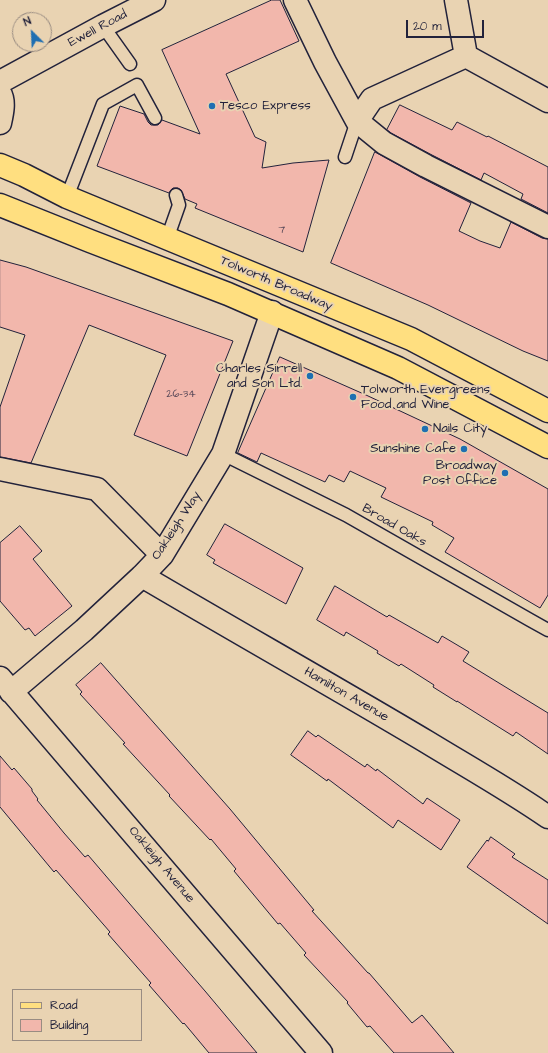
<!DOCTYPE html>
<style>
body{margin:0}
#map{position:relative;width:548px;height:1053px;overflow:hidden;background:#e9d3b2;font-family:"Architects Daughter",sans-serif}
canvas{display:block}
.legend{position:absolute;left:12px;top:989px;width:130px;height:52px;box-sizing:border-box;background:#e9d3b2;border:1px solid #998c82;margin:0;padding:5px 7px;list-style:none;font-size:12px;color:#22223b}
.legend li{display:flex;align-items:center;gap:8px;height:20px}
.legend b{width:20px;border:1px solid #998c82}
.north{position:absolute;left:12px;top:12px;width:40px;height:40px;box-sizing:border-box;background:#e9d3b2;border:1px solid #998c82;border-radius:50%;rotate:336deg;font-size:11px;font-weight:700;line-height:16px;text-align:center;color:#22223b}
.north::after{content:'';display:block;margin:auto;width:14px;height:18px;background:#1f6fb2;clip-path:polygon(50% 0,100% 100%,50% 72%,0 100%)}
.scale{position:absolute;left:406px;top:20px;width:78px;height:18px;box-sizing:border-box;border:2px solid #22223b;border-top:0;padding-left:5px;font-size:12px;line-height:14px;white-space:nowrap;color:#22223b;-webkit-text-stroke:3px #e9d3b2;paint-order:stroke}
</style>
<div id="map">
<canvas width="548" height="1053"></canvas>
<ul class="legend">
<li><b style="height:5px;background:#ffdf80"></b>Road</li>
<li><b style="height:11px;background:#f2b7ac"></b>Building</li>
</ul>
<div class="north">N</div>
<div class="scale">20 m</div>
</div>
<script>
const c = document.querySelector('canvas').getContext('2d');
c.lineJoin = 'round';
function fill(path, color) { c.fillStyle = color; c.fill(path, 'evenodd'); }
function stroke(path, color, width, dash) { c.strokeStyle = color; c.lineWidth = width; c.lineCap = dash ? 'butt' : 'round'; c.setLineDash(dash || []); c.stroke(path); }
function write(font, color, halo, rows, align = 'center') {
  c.font = font + ' "Architects Daughter",sans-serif'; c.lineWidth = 4; c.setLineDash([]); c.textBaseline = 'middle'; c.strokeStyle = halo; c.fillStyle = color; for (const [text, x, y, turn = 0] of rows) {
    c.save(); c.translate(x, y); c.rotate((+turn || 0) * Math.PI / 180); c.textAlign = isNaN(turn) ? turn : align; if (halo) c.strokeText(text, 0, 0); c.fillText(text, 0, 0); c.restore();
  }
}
const building = new Path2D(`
 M272 0H280L299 41 226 74 255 137 266 142 262 168 293 163 329 160 303 252 195 208 197 204 185 199 181 190 178 188H173L171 190 169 193 97 166 120 106 144 114 148 122 151 125H158L162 120 200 134 162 50Z
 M400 105 452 130 457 122 487 137 488 136 548 167V213L521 199 523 194 484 173 481 180 432 155 391 133 387 130Z
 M375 152 420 177 471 203 459 231 480 241 500 248 511 222 542 238 548 239V361L523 351 428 305 331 263Z
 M0 260 26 267 233 341 187 456 134 435 166 355 89 325 31 463 0 457V407L25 335 0 327Z
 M280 357 366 395 460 439 548 489V595L540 608 445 552 454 538 432 525 433 522 381 497 386 488 350 471 344 482 329 475 325 482 261 453 257 462 238 453Z
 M225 524 303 568 286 604 213 563 215 560 207 555Z
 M20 526 42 551 33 559 72 606 35 636 29 628 25 630 0 601V543Z
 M335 586 387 617 389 615 438 643 442 636 469 652 463 661 548 713V754L516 732 513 736 457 701V702L433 687 434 685 401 664 399 666 377 653 378 651 346 632 344 636 317 620Z
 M101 663 230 809 314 910 312 911 368 973H369L412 1023 422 1015 454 1053H394L370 1026 367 1027 347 1003 348 1002 304 955 306 953 280 923 278 924 234 871 236 869 211 839 210 840 169 796 170 795 123 744 125 743 80 694 82 692 76 685Z
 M308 731 316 737 318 735 365 767 367 764 376 771 377 769 423 804 427 798 460 820 441 850 398 820 393 828 328 779 327 781 291 755Z
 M0 756 12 770 14 768 32 789V791L38 799 37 800 64 833 85 857 88 855 129 903 205 991 257 1053H209L184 1023 183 1024 149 985 151 983 108 934 110 932 56 870 54 872 0 807Z
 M491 837 515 854 512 857 548 880V924L467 867 487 840 488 841Z`);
fill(building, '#f2b7ac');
stroke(building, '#22223b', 1);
const service = new Path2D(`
 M103 26 130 64
 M345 157 357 121
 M67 197 103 104 137 85 155 118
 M167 239 179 205 176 195
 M223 454 346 515 530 620 548 630`);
const minor = new Path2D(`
 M295 0 325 62 357 121 384 143 426 166 548 227
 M456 0 466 56 548 101
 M357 121 372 99 466 56
 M0 469 97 489 162 555
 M142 576C237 632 333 686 427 742 468 767 509 790 548 817
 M0 678 321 1053
 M11 692 84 630 142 576 162 555 223 454 272 312`);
const tertiary = new Path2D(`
 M0 82 103 26 154 0
 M0 93C5 101 2 114 0 123`);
const primary = new Path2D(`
 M0 165 24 175 67 197 411 339 548 411
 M0 205 90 241 228 294 398 368 548 447`);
stroke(service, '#22223b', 15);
stroke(minor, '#22223b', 25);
stroke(tertiary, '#22223b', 25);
stroke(primary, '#22223b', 25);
stroke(service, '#e9d3b2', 12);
stroke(minor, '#e9d3b2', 22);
stroke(tertiary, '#e9d3b2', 22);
stroke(primary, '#ffdf80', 22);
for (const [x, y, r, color] of [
 [212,106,4,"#1f6fb2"],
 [310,376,4,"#1f6fb2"],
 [353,397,4,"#1f6fb2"],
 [425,429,4,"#1f6fb2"],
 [464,449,4,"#1f6fb2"],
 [505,473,4,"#1f6fb2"]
]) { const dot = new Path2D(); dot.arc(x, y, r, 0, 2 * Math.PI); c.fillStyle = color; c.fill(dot); stroke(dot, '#e9d3b2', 1.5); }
write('11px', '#564757', null, [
 ["7",282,231],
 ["26-34",181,395]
]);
write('13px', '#22223b', '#e9d3b2', [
 ["Ewell Road",98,29,-28],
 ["Tolworth Broadway",276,284,23],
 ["Oakleigh Way",177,526,-57],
 ["Broad Oaks",394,526,30],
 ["Hamilton Avenue",346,695,30],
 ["Oakleigh Avenue",161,865,50]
]);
write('13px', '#22223b', '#e9d3b2', [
 ["Tesco Express",220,106],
 ["Charles Sirrell",302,369,"right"],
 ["and Son Ltd.",302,384,"right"],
 ["Tolworth Evergreens",361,390],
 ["Food and Wine",361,405],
 ["Nails City",433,429],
 ["Sunshine Cafe",456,449,"right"],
 ["Broadway",497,466,"right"],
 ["Post Office",497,481,"right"]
], 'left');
</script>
